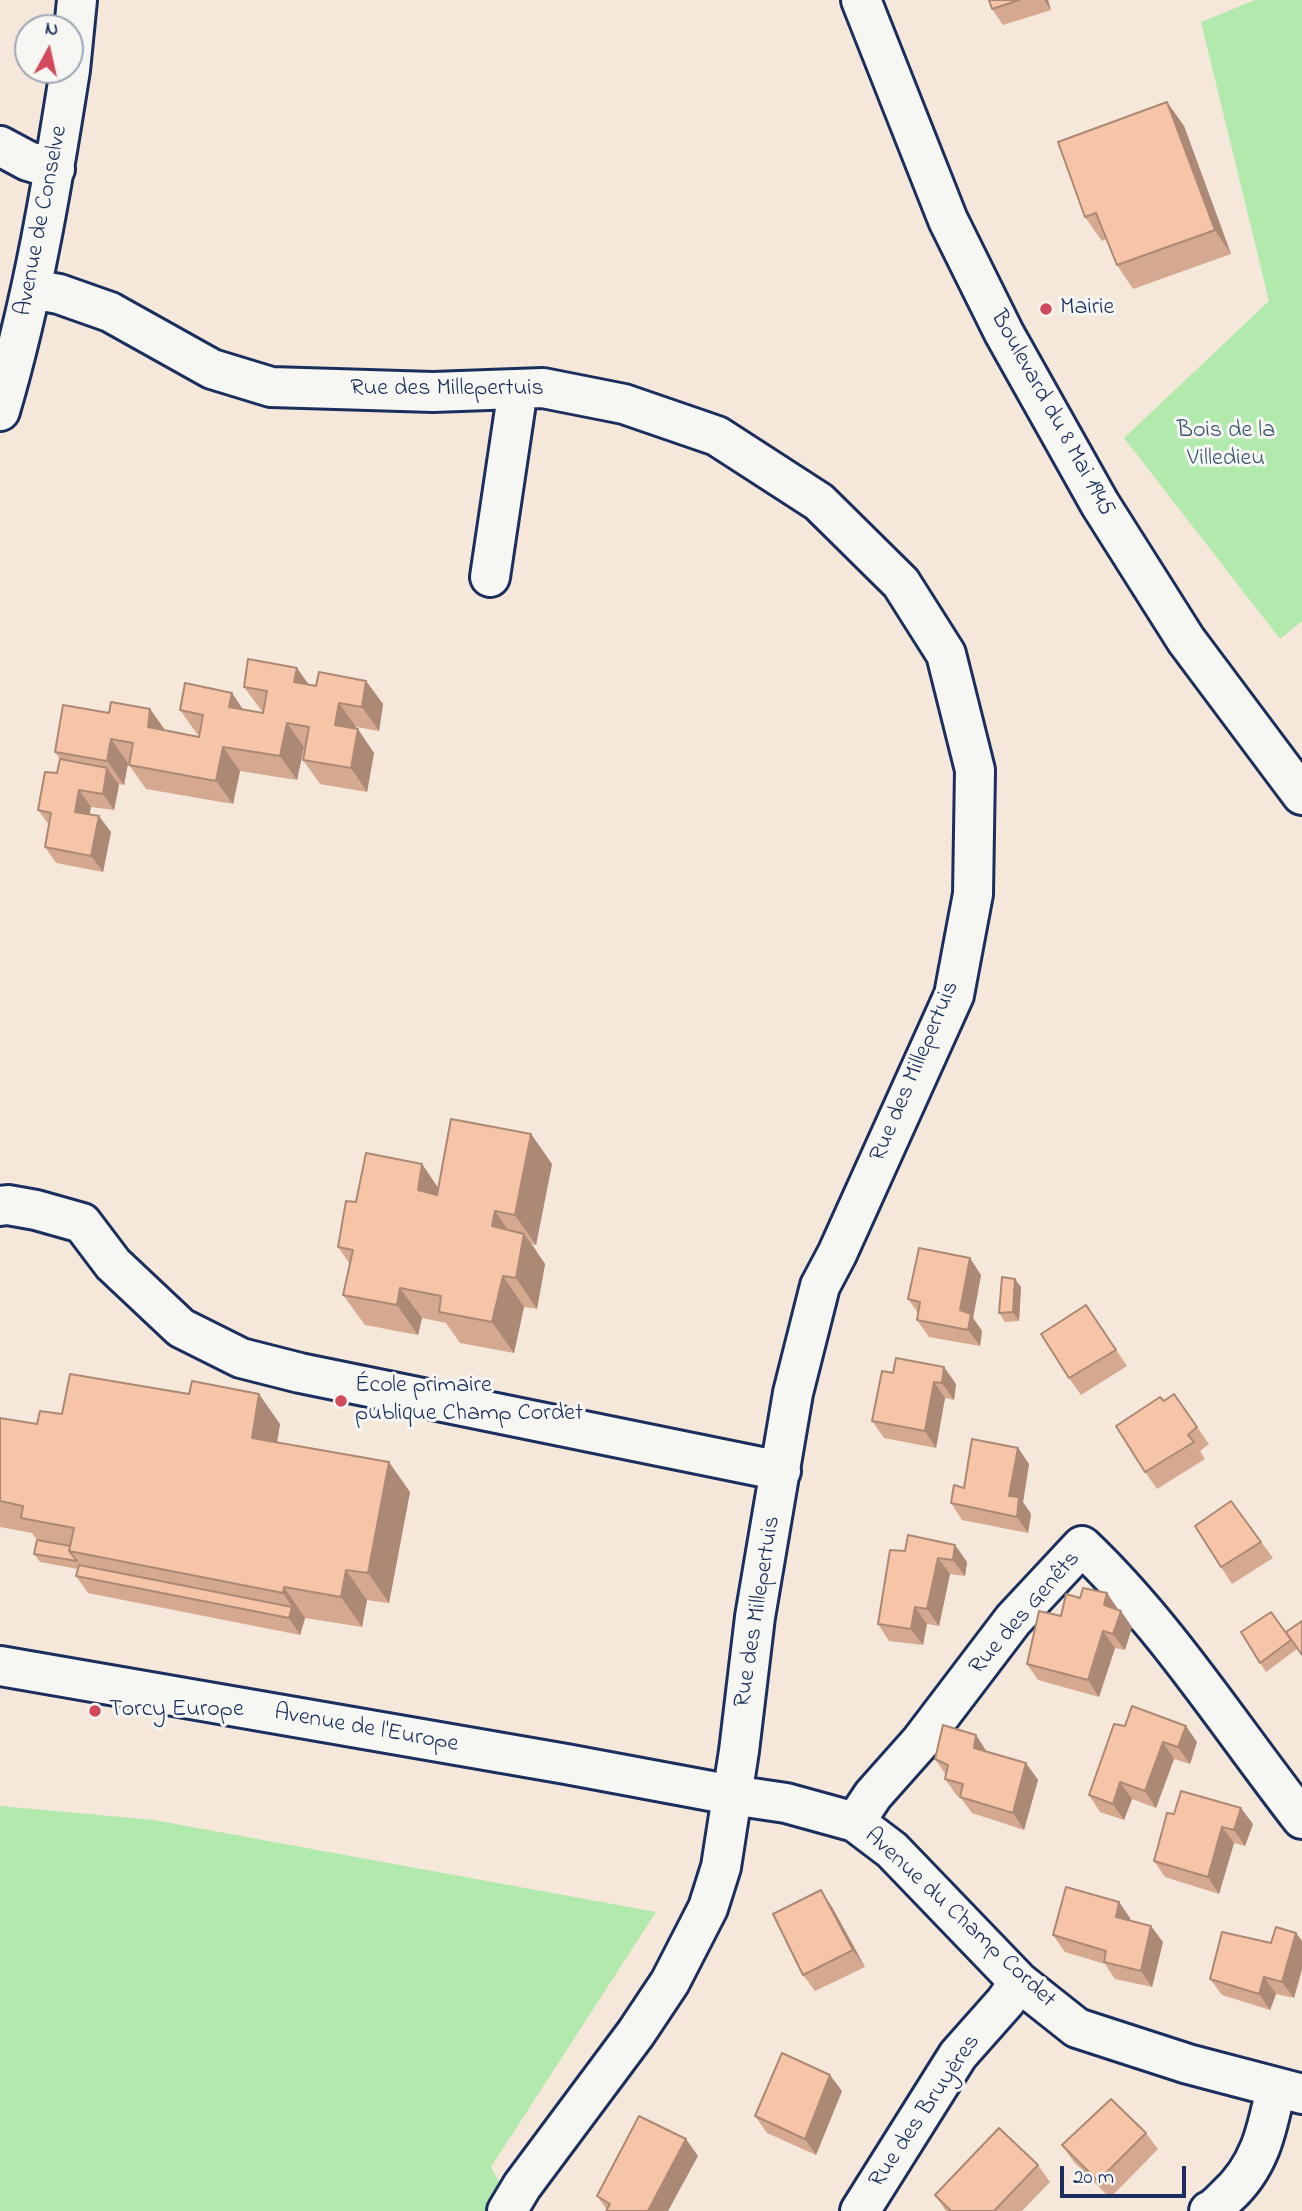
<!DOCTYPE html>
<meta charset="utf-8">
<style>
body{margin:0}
#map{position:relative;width:1302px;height:2211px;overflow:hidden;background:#f6e7db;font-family:"Indie Flower",sans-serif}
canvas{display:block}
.north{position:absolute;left:14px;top:14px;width:70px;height:70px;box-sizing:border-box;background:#f6f6f2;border:2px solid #9ea6b7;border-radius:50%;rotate:8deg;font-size:19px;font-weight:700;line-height:28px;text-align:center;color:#1b2f5e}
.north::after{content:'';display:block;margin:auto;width:24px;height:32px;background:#d1495b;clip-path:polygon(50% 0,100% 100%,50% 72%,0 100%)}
.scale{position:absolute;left:1060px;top:2166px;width:126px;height:32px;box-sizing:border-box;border:4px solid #1b2f5e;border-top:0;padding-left:9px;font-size:21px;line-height:24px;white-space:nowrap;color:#1b2f5e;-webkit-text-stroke:5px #f6f6f2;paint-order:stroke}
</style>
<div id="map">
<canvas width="1302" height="2211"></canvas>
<div class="north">N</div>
<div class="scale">20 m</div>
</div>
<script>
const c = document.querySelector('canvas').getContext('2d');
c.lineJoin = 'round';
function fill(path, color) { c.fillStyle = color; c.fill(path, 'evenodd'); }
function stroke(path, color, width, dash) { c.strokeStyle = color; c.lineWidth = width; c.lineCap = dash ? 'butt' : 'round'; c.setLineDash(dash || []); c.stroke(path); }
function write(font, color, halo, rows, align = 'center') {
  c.font = font + ' "Indie Flower",sans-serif'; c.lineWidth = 6; c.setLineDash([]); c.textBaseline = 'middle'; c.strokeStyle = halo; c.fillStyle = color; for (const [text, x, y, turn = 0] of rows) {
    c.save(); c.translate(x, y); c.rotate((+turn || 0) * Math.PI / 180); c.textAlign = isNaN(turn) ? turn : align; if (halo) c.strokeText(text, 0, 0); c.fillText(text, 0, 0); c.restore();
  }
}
fill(new Path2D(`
 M1255 0H1302V621L1280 639 1124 438 1269 301 1201 22Z
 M0 1806 154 1820 656 1912 491 2167 515 2211H0Z`), '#b2eaae');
const minor = new Path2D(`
 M861 0 948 220 1004 333 1100 504 1186 640 1302 795
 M70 70 77 0
 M0 146 28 161 55 169
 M31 289 59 294 110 312 212 369 271 387 433 392 543 388 624 404 717 436 819 502 901 583 946 654 975 770 973 894 954 995 837 1254 820 1286 793 1393 755 1617 739 1751 721 1867 708 1908 670 1982 636 2033 522 2186 507 2211
 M0 411C33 299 52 185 70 70
 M490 577 518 389
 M0 1206 8 1205 36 1210 82 1223 113 1264 181 1328 241 1358 300 1373 781 1471
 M0 1666 566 1764 732 1795 786 1803 855 1822 892 1850 1019 1982 1077 2028 1188 2064 1302 2094
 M855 1822 873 1795 921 1741 1013 1620 1082 1546C1167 1627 1230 1727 1302 1819
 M860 2211 958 2055 1005 2002 1019 1982
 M1209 2211C1216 2208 1221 2202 1226 2197 1260 2167 1267 2130 1276 2088`);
stroke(minor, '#1b2f5e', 44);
stroke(minor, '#f6f6f2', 38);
fill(new Path2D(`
 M989 0H1048L1051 10 1003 25 992 9Z
 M1167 102 1184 126 1231 254 1133 289 1117 265 1106 239 1102 241 1085 217Z
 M297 668 309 685 316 686 366 681 383 704 379 731 356 727 355 729 374 753 367 792 320 784 303 760 305 747H304L297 780 240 771 233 804 146 789 129 765V763H128L124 785 118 784 119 785 114 810 91 807 89 814 111 832 103 872 56 863 45 847 49 825 38 810 57 773 60 759 55 752 109 713 150 709 165 730 199 737V734H197L180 710 232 693 243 710 263 713V711L261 710 244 687Z
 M531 1134 552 1164 536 1245 532 1244 545 1264 537 1309 524 1307 514 1353 460 1343 446 1323 422 1318 418 1335 365 1325 343 1295 350 1264 338 1247 422 1164 438 1188Z
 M981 1275 973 1318 982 1331 980 1346 929 1337 917 1320 918 1313 908 1299Z
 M1021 1287 1019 1321 1005 1322 999 1313Z
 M1086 1305 1127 1366 1081 1395 1069 1378Z
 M882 1371 956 1384 954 1400 945 1398 936 1448 884 1438 872 1421Z
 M1174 1394 1209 1444 1200 1451 1205 1459 1157 1489 1145 1472 1164 1401Z
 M62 1414 280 1424 277 1442 410 1492 389 1603 367 1600 362 1627 305 1618 300 1635 88 1593 76 1576 78 1569 40 1562 34 1554 37 1540 32 1533 0 1527V1418L37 1424Z
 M1018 1448 1029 1464 1023 1502 1031 1514 1028 1533 962 1520 951 1503 964 1488Z
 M1231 1501 1273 1558 1232 1584 1221 1567Z
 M955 1545 967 1562 965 1576 950 1574 939 1626 927 1624 923 1645 889 1641 878 1624 905 1551Z
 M1107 1593 1118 1610 1132 1627 1125 1650 1115 1648 1099 1697 1038 1680 1027 1664 1061 1616 1080 1598Z
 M1271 1612 1297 1649 1266 1672 1260 1663Z
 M1114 1724 1197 1742 1190 1764 1174 1759 1156 1808 1132 1799 1124 1820 1100 1812 1089 1795Z
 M987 1752 1026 1763 1038 1780 1024 1830 972 1813 960 1797 957 1796 945 1779 946 1775 935 1759Z
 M1167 1813 1253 1824 1245 1846 1234 1843 1219 1894 1165 1877 1154 1861Z
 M1119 1902 1130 1918V1920L1163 1942 1152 1987 1115 1979 1105 1964 1065 1952 1053 1935Z
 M832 1907 865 1967 815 1991 803 1975Z
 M1296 1933 1302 1941V1969L1294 1998 1276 1994 1270 2010 1222 1995 1210 1979 1271 1943Z
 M842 2091 816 2155 767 2133 755 2116Z
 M1146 2133 1158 2149 1110 2198 1074 2162 1062 2145Z
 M698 2156 607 2210 597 2196Z
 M1038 2165 1050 2182 1022 2211H946L935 2195Z`), '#d4a98f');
fill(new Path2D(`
 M1044 0H1048L1051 10Z
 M1167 102 1184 126 1231 254 1215 230Z
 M297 668 314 692 294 682Z
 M366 681 383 704 379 731 362 707Z
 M232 693 248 717 229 707Z
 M339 703 356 727 352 749 335 725Z
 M150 709 167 733 148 727Z
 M287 723 304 747 297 780 280 756Z
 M358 729 374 753 367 792 351 768Z
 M111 739 128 763 124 785 107 761Z
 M223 747 240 771 233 804 216 781Z
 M107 768 119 785 114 810 103 794Z
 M79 790 91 807 87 828 75 812Z
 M99 816 111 832 103 872 91 856Z
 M531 1134 552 1164 536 1245 515 1215Z
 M422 1164 443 1195 439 1221 418 1190Z
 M495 1211 516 1242 492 1226Z
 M524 1234 545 1264 537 1309 516 1278Z
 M970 1258 981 1275 973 1318 982 1331 980 1346 968 1330 960 1310Z
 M503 1276 524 1307 514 1353 492 1322Z
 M1015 1279 1021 1287 1019 1321 1013 1312Z
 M400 1288 422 1318 418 1335 397 1305Z
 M944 1367 956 1384 954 1400 942 1383Z
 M934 1382 945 1398 936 1448 925 1431Z
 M259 1394 280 1424 273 1468 252 1438Z
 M1018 1448 1029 1464 1023 1502 1031 1514 1028 1533 1017 1517 1009 1496Z
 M389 1462 410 1492 389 1603 368 1573Z
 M955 1545 967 1562 965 1576 953 1560Z
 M938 1558 950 1574 939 1626 927 1609Z
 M346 1570 367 1600 362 1627 341 1597Z
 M284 1587 305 1618 300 1635 289 1618 292 1607 283 1593Z
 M1107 1593 1118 1609 1116 1622 1104 1605Z
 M915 1607 927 1624 923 1645 911 1629Z
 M1121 1611 1132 1627 1125 1650 1113 1634Z
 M1103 1631 1115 1648 1099 1697 1088 1680Z
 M1186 1726 1197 1742 1190 1764 1178 1747Z
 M976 1735 987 1752 974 1748Z
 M1163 1742 1174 1759 1156 1808 1145 1791Z
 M1026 1763 1038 1780 1024 1830 1013 1813Z
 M1120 1782 1132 1799 1124 1820 1113 1804Z
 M1241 1808 1253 1824 1245 1846 1234 1830Z
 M1222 1827 1234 1843 1219 1894 1208 1877Z
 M821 1890 832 1907 865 1967 853 1950Z
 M1119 1902 1130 1918 1127 1933 1116 1917Z
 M1151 1926 1163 1942 1152 1987 1141 1971Z
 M1296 1933 1302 1941V1969L1294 1998 1282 1982Z
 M1264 1977 1276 1994 1270 2010 1259 1994Z
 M830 2075 842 2091 816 2155 805 2139Z
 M686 2139 698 2156 668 2211H648Z`), '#ac8974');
const building = new Path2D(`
 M989 0H1019L992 9Z
 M1167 102 1215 230 1117 265 1096 213 1085 217 1058 142Z
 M248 659 297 668 294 682 316 686 319 672 366 681 362 707 339 703 335 725 358 729 351 768 303 760 309 727 287 723 280 756 223 747 216 781 129 765 133 743 111 739 107 761 55 752 63 705 109 713 111 702 150 709 148 727 199 737 203 715 180 710 185 683 232 693 229 707 263 713 267 691 244 687Z
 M60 759 107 768 103 794 79 790 75 812 99 816 91 856 45 847 51 813 38 810 45 772 57 773Z
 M451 1119 531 1134 515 1215 495 1211 492 1226 524 1234 516 1278 503 1276 492 1322 439 1312 441 1296 400 1288 397 1305 343 1295 353 1250 338 1247 346 1201 356 1202 366 1153 422 1164 418 1190 437 1195Z
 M919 1248 970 1258 960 1310 971 1314 968 1330 917 1320 920 1302 908 1299Z
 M1002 1277 1015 1279 1013 1312 999 1313Z
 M1086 1305 1116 1350 1069 1378 1041 1334Z
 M896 1358 944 1367 942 1383 934 1382 925 1431 872 1421 882 1371 893 1373Z
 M70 1374 189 1394 192 1381 259 1394 252 1438 389 1462 368 1573 346 1570 341 1597 284 1587 283 1593 69 1551 74 1528 21 1518 23 1506 0 1501V1418L37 1424 40 1411 62 1414Z
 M1174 1394 1197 1427 1188 1435 1194 1442 1145 1472 1116 1426 1160 1397 1164 1401Z
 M972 1439 1018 1448 1009 1496 1019 1497 1017 1517 951 1503 954 1485 964 1488Z
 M1231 1501 1261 1542 1221 1567 1195 1526Z
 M908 1535 955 1545 953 1560 938 1558 927 1609 915 1607 911 1629 878 1624 890 1550 905 1551Z
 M37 1540 70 1546 69 1551 77 1561 34 1554Z
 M79 1565 292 1607 289 1618 76 1576Z
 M1083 1588 1107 1593 1104 1605 1121 1611 1113 1634 1103 1631 1088 1680 1027 1664 1039 1611 1061 1616 1066 1594 1080 1598Z
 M1271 1612 1291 1640 1260 1663 1241 1632Z
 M1302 1621V1655L1286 1632Z
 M1132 1706 1186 1726 1178 1747 1163 1742 1145 1791 1120 1782 1113 1804 1089 1795 1114 1724 1125 1726Z
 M943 1725 976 1735 974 1748 1026 1763 1013 1813 960 1797 963 1784 945 1779 948 1765 935 1759Z
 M1181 1791 1241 1808 1234 1830 1222 1827 1208 1877 1154 1861 1167 1813 1174 1814Z
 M1066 1887 1119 1902 1116 1917 1151 1926 1141 1971 1104 1962 1106 1951 1053 1935Z
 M821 1890 853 1950 803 1975 773 1914Z
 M1276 1927 1296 1933 1282 1982 1264 1977 1259 1994 1210 1979 1222 1932 1271 1943Z
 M782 2053 830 2075 805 2139 755 2116Z
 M1111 2099 1146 2133 1098 2181 1062 2145Z
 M639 2116 686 2139 648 2211H606L610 2204 597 2196Z
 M999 2128 1038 2165 994 2211H951L935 2195Z`);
fill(building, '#f6c4a6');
stroke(building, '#ac8974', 2);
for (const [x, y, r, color] of [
 [1046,309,7,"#d1495b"],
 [341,1401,7,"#d1495b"],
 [95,1711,7,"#d1495b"]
]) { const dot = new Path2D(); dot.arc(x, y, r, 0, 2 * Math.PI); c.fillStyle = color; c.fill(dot); stroke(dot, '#f6f6f2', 2.5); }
write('24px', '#1b2f5e', '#f6f6f2', [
 ["Avenue de Conselve",43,221,-79],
 ["Rue des Millepertuis",447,390],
 ["Boulevard du 8 Mai 1945",1051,414,61],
 ["Rue des Millepertuis",916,1072,-67],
 ["Rue des Millepertuis",759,1612,-81],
 ["Rue des Genêts",1026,1614,-49],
 ["Avenue de l'Europe",366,1730,10],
 ["Avenue du Champ Cordet",959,1919,43],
 ["Rue des Bruyères",926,2112,-56]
]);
write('24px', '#1b2f5e', '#f6f6f2', [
 ["Mairie",1060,309],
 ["École primaire",355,1387],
 ["publique Champ Cordet",355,1415],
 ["Torcy Europe",109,1711]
], 'left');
write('24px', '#39546e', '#f6f6f2', [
 ["Bois de la",1226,432],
 ["Villedieu",1226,460]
]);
</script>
